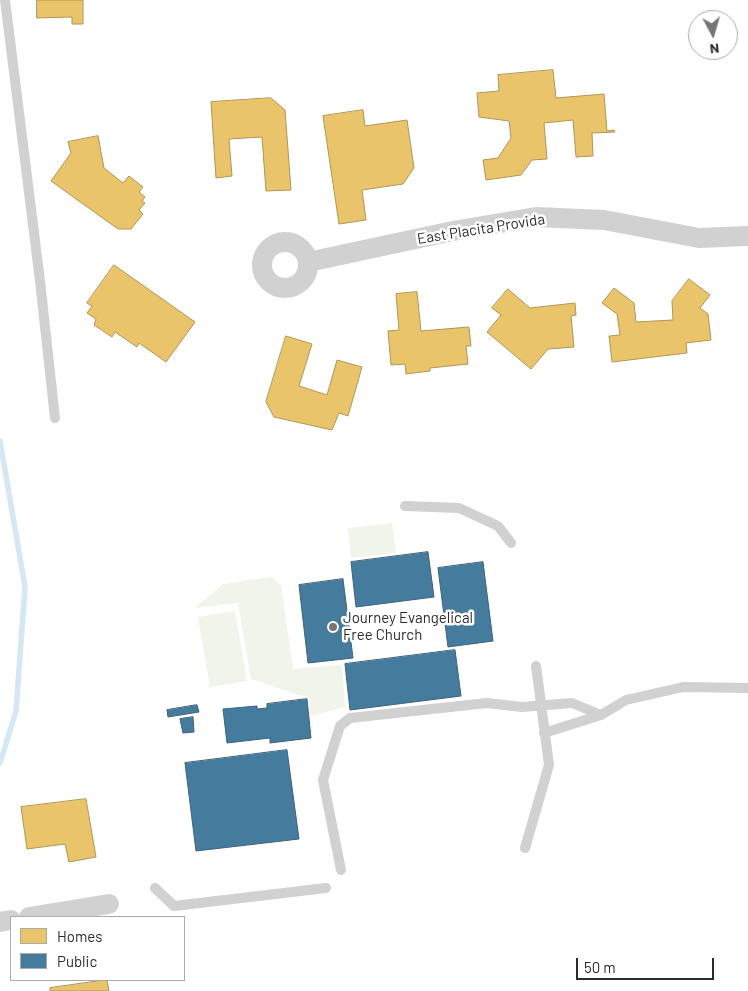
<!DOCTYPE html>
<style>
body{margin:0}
#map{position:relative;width:748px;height:991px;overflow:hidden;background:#fff;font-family:Barlow,sans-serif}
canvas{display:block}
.legend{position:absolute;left:10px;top:916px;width:175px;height:65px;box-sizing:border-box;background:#fff;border:1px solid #ababab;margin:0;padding:6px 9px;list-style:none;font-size:15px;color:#2c2c2c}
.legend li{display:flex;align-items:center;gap:10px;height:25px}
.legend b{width:25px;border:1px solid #ababab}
.north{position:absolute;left:688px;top:10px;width:50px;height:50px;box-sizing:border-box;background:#fff;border:1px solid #ababab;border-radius:50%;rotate:174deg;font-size:14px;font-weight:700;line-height:20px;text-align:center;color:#2c2c2c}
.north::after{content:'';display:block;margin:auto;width:18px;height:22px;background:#767676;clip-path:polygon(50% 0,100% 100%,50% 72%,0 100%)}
.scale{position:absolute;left:576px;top:958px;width:138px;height:22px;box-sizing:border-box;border:2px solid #2c2c2c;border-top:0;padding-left:6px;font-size:15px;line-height:18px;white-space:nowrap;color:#2c2c2c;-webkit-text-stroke:4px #fff;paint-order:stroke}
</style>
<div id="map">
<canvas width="748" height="991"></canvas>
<ul class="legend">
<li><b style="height:14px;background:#e9c46a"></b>Homes</li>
<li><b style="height:14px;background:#457b9d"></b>Public</li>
</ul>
<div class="north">N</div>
<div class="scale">50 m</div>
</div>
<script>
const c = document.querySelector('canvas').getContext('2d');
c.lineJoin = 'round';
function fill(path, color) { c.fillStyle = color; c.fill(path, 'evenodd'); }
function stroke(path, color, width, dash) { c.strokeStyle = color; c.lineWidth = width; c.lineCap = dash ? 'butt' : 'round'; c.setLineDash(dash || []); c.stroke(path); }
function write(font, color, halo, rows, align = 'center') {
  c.font = font + ' Barlow,sans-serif'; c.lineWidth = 5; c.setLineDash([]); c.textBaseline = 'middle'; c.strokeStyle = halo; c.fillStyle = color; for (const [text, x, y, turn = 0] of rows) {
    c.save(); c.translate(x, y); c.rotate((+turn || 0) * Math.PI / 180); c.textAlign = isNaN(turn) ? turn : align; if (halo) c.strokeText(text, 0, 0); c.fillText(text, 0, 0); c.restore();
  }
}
fill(new Path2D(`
 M392 523 396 553 351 558 348 528Z
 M271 577 281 585 293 669 342 665 345 707 311 716 308 696H301L251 679 238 603 195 608 223 584Z
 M235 611 247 681 210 687 198 617Z`), '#f0f4ea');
const homes = new Path2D(`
 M37 0H83V24H72V17L37 18Z
 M553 70 556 98 604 94 607 131 614 130 615 132 592 133 593 156 576 157 573 120 544 123 547 159 532 160 521 175 486 180 483 160 498 158 511 138 509 121 479 117 477 93 499 91 498 75Z
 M271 98 285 110 291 190 266 191 262 137 229 139 232 176 216 178 211 102Z
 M363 110 365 126 407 120 414 168 403 184 362 190 366 220 339 224 323 116Z
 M98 136 104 168 123 183 129 176 143 187 139 192 145 197 142 201 145 203 139 210 143 214 131 229H118L51 181 71 153 68 142Z
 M114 265 195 322 166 362 139 343 137 347 115 332 112 337 94 325 96 319 87 313 92 306 87 303Z
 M689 279 710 295 700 308 708 314 711 340 686 343 687 353 612 362 609 336 620 335 617 314 602 303 614 288 634 303 636 322 673 320 672 301Z
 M508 289 530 308 575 303 576 315 571 316 574 347 548 349 531 369 487 332 501 315 492 308Z
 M417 292 421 331 469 327 471 346H466L468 364 430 368V371L406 374 405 364 391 365 388 331 399 330 396 294Z
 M286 336 312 344 299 386 327 395 337 360 362 367 348 416 339 413 332 430 274 417 266 402Z
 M86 799 96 857 69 862 65 844 27 849 21 807Z
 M107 980 109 991H50V988Z`);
fill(homes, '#e9c46a');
stroke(homes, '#b09657', 1);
const public = new Path2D(`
 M428 552 434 597 356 607 351 562Z
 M483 562 493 641 448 647 438 568Z
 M343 579 353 658 308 663 299 585Z
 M455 650 461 696 350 710 345 664Z
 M307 699 311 738 270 743V738L227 743 223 709 257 706V709L267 708V704Z
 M197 705 199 712 168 717 167 710Z
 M193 717 194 732 183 733 180 719Z
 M287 750 299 839 196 851 185 763Z`);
fill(public, '#457b9d');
stroke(public, '#3e637b', 1);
stroke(new Path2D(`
 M0 441 25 587 16 711 0 763`), '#d5e7f2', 5.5);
stroke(new Path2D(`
 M5 0 40 281 55 418
 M405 506 459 508 498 526 511 543
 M544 733 601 715 626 700 683 687 748 688
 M525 848 549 765 536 666
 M341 870 323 780 340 726 350 718 487 703 522 707 572 703 601 715
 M155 888 174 906 326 888`), '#d1d1d1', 10);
stroke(new Path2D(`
 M262 265a23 23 0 1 1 46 0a23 23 0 1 1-46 0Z
 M308 262 453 231 536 217 604 220 699 238 748 236
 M29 917 109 904
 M0 922 11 920`), '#d1d1d1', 20);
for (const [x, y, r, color] of [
 [333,627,5,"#767676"]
]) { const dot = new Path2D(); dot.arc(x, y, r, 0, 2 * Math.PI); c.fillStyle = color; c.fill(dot); stroke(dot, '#fff', 2); }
write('15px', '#2c2c2c', '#fff', [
 ["East Placita Provida",481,229,-9]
]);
write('15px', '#2c2c2c', '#fff', [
 ["Journey Evangelical",343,618],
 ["Free Church",343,635]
], 'left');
</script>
